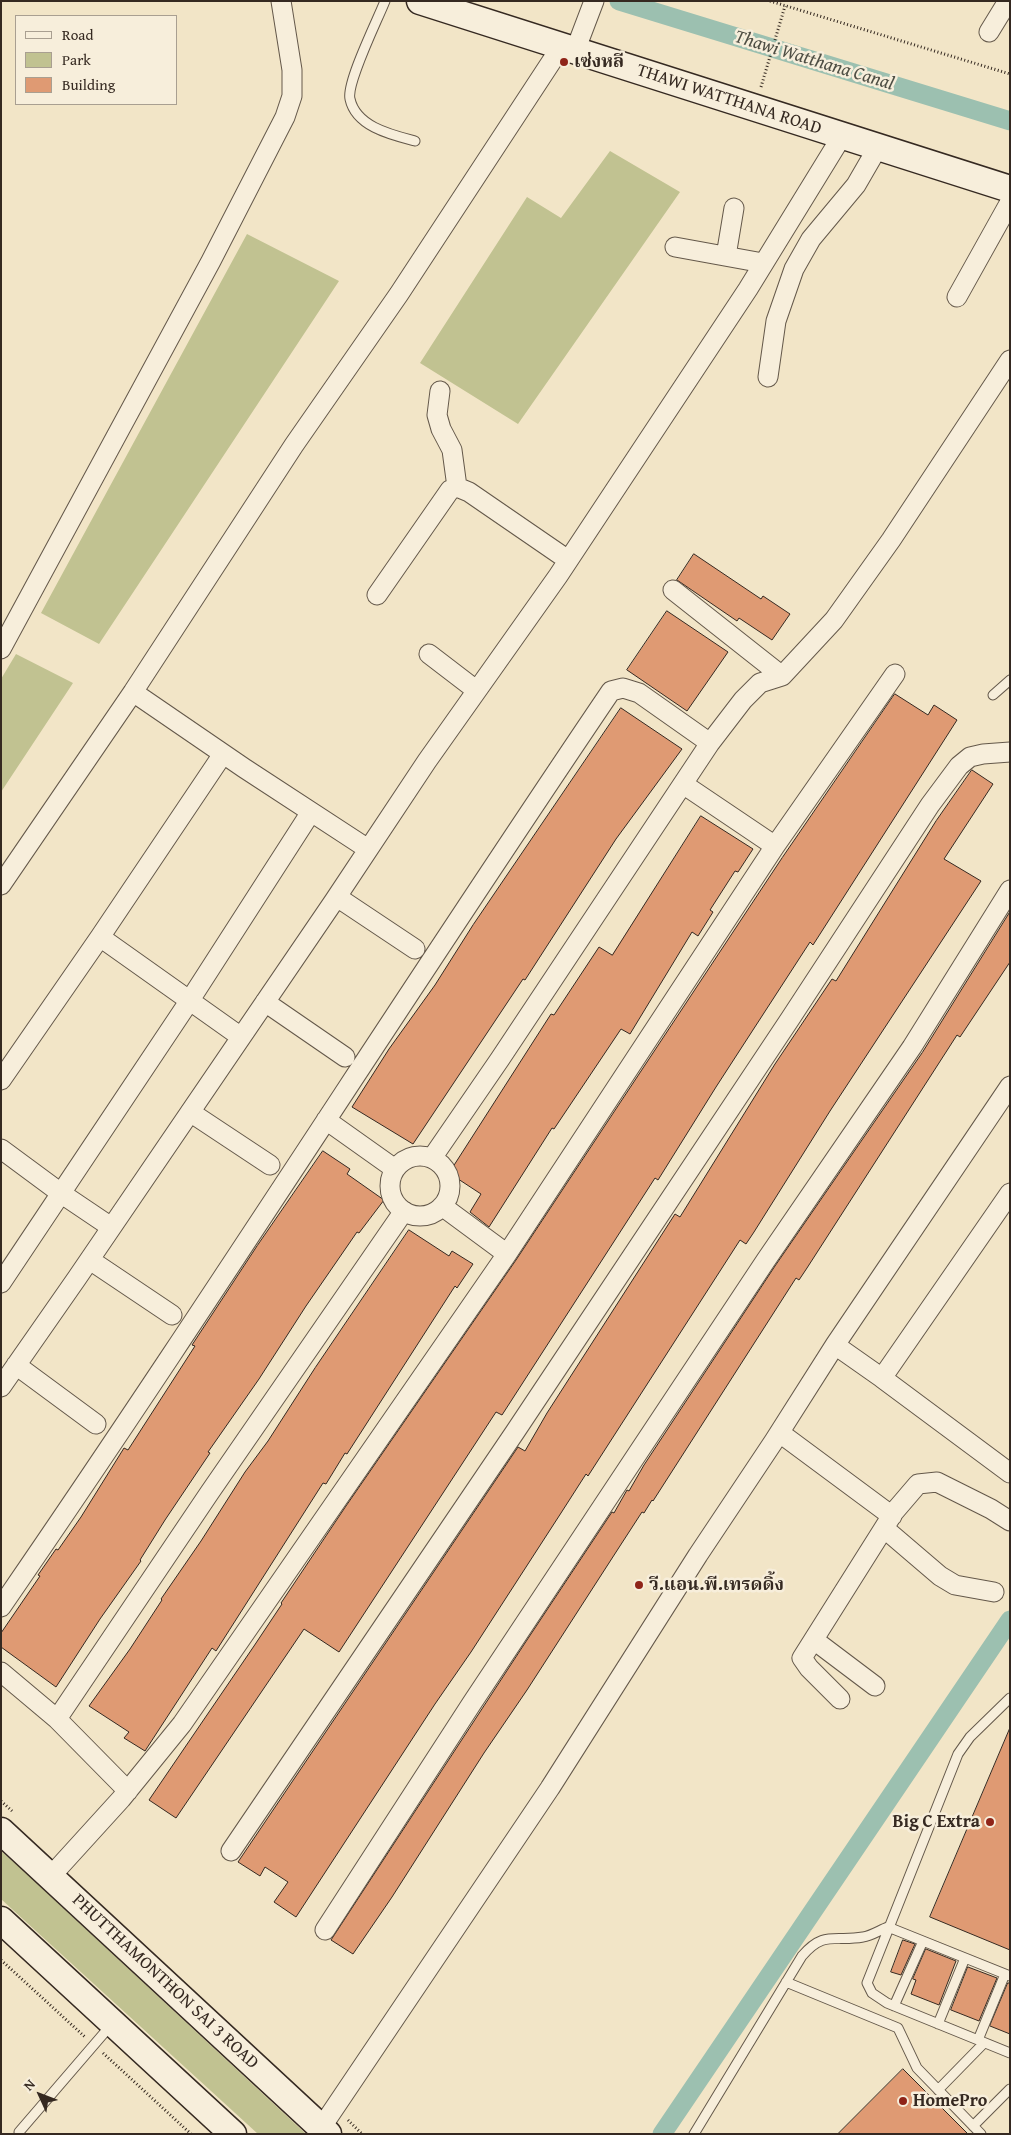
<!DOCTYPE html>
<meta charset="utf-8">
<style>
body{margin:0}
#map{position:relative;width:1011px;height:2135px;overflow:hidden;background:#f2e5c7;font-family:"Gentium Book Plus",serif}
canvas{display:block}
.frame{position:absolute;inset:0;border:2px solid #352921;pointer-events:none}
.legend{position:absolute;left:15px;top:15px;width:162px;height:90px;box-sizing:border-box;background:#f7eedb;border:1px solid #a99f91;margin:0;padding:6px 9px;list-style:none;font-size:15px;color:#352921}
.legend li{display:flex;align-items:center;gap:10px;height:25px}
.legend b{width:25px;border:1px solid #a99f91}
.north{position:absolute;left:15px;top:2070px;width:50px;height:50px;-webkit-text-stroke:4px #f7eedb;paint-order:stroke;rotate:313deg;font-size:14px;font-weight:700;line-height:20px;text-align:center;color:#352921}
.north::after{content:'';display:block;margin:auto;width:18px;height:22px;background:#352921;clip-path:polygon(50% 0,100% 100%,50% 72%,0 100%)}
</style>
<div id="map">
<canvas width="1011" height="2135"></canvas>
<div class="frame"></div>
<ul class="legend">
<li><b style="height:6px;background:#f7eedb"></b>Road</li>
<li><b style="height:14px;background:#c1c291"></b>Park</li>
<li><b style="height:14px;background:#df9a73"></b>Building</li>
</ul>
<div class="north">N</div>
</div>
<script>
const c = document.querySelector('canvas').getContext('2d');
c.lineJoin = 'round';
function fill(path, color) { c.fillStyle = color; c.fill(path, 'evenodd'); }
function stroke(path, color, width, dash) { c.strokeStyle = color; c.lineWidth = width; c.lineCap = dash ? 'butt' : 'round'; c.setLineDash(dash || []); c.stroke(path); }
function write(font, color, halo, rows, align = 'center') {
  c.font = font + ' "Gentium Book Plus","Noto Serif Thai",serif'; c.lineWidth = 5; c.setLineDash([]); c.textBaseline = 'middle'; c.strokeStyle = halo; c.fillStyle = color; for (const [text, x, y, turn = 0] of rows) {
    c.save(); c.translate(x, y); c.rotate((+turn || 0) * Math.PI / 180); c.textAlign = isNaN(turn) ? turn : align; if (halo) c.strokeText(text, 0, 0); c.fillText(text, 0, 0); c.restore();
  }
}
fill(new Path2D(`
 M610 151 680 192 518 424 420 363 527 197 561 218Z
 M247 234 339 281 99 644 41 613Z
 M16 654 73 683 1 792V679Z
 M1 1851 18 1866 306 2134H258L1 1899Z`), '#c1c291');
stroke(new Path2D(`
 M619 1 1010 121
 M662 2134 1010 1620`), '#9cc0b0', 19);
const building = new Path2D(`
 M694 554 761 599 763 596 790 614 772 640 739 618 737 621 677 580Z
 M667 611 728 652 687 711 627 670Z
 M895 694 928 715 934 705 957 720 813 945 810 942 716 1087 658 1180 655 1178 502 1415 496 1412 339 1652 304 1629 176 1818 149 1800 254 1646 282 1604 281 1603 346 1506 516 1260 782 858Z
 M621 708 682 749 616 839 525 980 523 979 413 1144 352 1107 389 1049 435 985 473 925Z
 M972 770 993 784 944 859 981 881 830 1111 754 1232 746 1244 740 1240 588 1476 586 1474 561 1513 471 1652 435 1704 296 1917 274 1902 288 1882 265 1867 260 1876 238 1862 518 1447 525 1451 547 1413 675 1214 680 1217 775 1064 832 979 836 981 936 821Z
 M701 816 753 849 738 872 735 871 710 910 713 912 698 936 692 932 630 1034 621 1029 554 1129 552 1128 489 1227 470 1212 481 1194 449 1173 551 1014 554 1015 599 947 612 955Z
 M1010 912V962L960 1037 957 1035 807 1268 799 1280 796 1278 653 1501 652 1500 644 1513 642 1512 618 1549 527 1690 484 1753 392 1897 353 1954 331 1940 525 1643 612 1512 614 1513 627 1490 629 1491 644 1465 775 1266 922 1053Z
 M323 1151 350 1169 347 1174 384 1200 359 1233 357 1232 306 1306 259 1379 208 1452 210 1453 165 1520 140 1560 141 1561 100 1619 56 1687 1 1647V1633L40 1576 38 1575 56 1549 58 1550 81 1517 124 1448 128 1450 195 1346 192 1345 257 1246Z
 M409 1230 449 1256 452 1251 473 1264 457 1288 455 1286 347 1454 345 1453 326 1484 323 1483 216 1651 212 1648 145 1751 124 1738 129 1732 89 1706 130 1649 162 1600 161 1599 201 1541 245 1472 268 1441 315 1368Z
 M1010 1728V1950L930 1917Z
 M903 1940 915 1944 901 1975 891 1972Z
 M926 1949 956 1961 939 2005 911 1994 916 1980 913 1979Z
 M968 1967 997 1978 979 2021 951 2010Z
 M1008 1983H1010V2034L990 2026Z
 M903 2069 968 2134H838Z`);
fill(building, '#df9a73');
stroke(building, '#352921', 1);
const service = new Path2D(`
 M385 1C378 19 346 83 350 99 356 127 392 135 415 141
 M993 695 1010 680
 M1010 1698 970 1737 958 1754 867 1983 872 1993 887 2003 1010 2053
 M786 1982 898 2028 917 2068 981 2134
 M894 2006 923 1941
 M938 2024 965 1958
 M978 2040 1005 1974
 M938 2090 984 2043
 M973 2126 1010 2089
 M19 2132 111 2025
 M694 2134 802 1956C824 1930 835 1942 863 1937 871 1936 880 1930 888 1927L1010 1976`);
const minor = new Path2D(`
 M989 32 1008 1
 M575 51 594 1
 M675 247 763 263
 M726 256 734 208
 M957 297 1010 202
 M768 377 776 321 794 269 811 239 856 185 878 147
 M440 391 437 415 441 429 452 450 457 487
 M673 590 782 676
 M377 595 450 490 457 487 469 492 568 560
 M1 649 211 261 285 117 292 96V70L281 1
 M429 654 476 690
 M133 692 244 768 368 849
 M683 784 775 846
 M1 885 133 692 294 445 399 294 561 47
 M337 897 415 949
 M100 937 241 1037
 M265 1002 345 1057
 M1 1080 100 937 223 754
 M190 1112 270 1165
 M326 1120 395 1169
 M1 1149 62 1194 111 1227
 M390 1186a30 30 0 1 1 60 0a30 30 0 1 1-60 0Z
 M432 1158 500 1059 710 743 743 700 760 683 782 676 834 620 891 540 1010 360
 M442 1206 507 1254
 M90 1260 172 1315
 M1 1283 190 1000 311 812
 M835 1345 882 1378 1010 1193
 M16 1365 96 1424
 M882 1378 1010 1473
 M1 1387 77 1278 334 901 427 761 558 576 748 289 842 136
 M780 1433 892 1516
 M885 1529 940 1576 955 1585 994 1592
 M1 1607C209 1305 405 995 611 691L623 688 639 693 710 743
 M814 1640 875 1686
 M1 1672 57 1719 128 1791
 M840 1699 809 1668 802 1658 894 1512 918 1484 937 1482 991 1509 1010 1521
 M57 1719 210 1492 404 1211
 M231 1851 515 1432 790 1019 930 805 959 766 970 757 983 754 1010 752
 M51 1876 121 1799 182 1724 507 1254 775 846 895 674
 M325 1930 472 1703 766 1260 912 1047 1010 890
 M321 2128 550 1788 698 1555 774 1441 835 1345 1010 1086`);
const secondary = new Path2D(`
 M420 1 1010 189
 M1 1831 328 2134
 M1 1920 233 2134`);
stroke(service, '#64584a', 11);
stroke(minor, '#64584a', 21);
stroke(secondary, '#352921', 29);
stroke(new Path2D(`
 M770 1 1010 74
 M761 87 785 6
 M1 1801 12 1811
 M1 1960 85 2037
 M103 2053 191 2134
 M348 2120 362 2134`), '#352921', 3, [1, 2.5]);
stroke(service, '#f7eedb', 9);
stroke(minor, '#f7eedb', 19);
stroke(secondary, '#f7eedb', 26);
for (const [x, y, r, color] of [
 [564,62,5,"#8f2418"],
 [639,1585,5,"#8f2418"],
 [990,1822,5,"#8f2418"],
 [903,2101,5,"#8f2418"]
]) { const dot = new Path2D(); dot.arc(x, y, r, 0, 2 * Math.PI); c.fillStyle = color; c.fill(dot); stroke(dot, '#f7eedb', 2); }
write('bold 18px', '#352921', '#f7eedb', [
 ["เซ่งหลี",574,62],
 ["วี.แอน.พี.เทรดดิ้ง",649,1585],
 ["Big C Extra",980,1822,"right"],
 ["HomePro",913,2101]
], 'left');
write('18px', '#352921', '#f7eedb', [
 ["THAWI WATTHANA ROAD",729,100,18],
 ["PHUTTHAMONTHON SAI 3 ROAD",165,1982,43]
]);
write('italic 19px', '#4f4f45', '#f7eedb', [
 ["Thawi Watthana Canal",814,61,17]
]);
</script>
